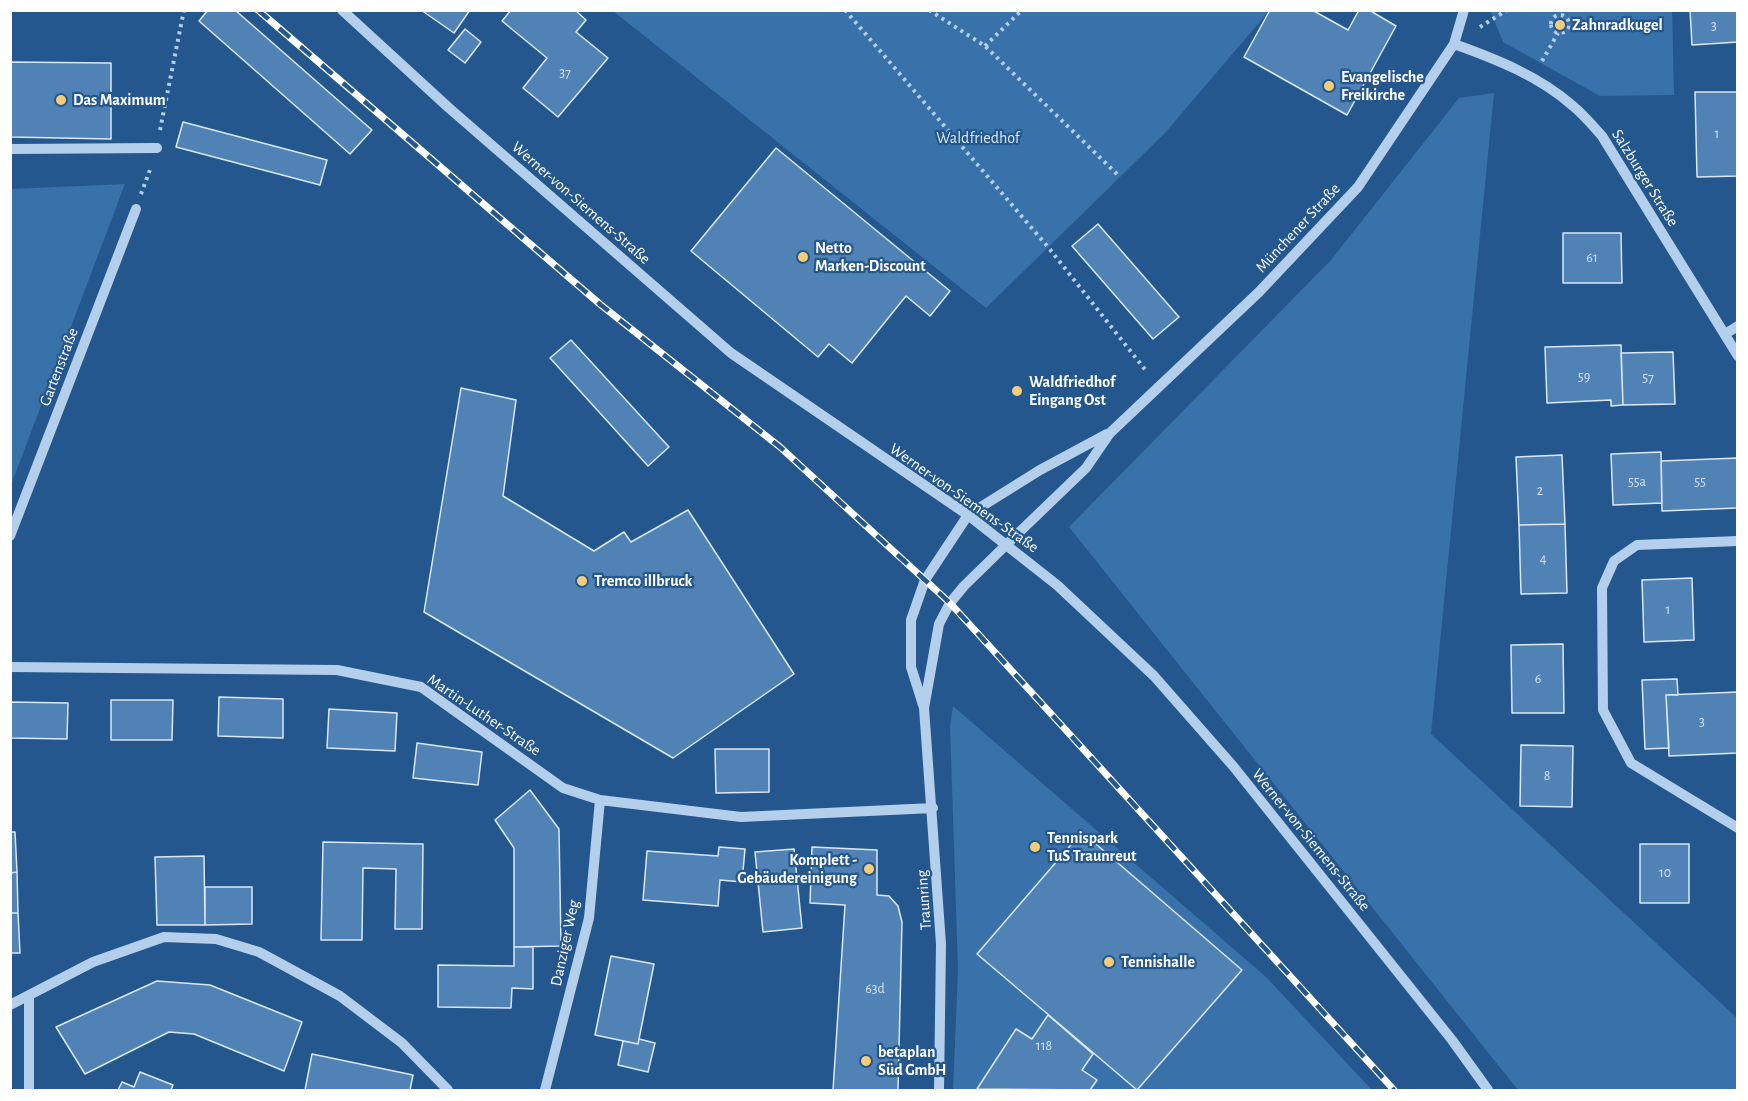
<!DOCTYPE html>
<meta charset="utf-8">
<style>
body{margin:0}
#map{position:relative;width:1748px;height:1101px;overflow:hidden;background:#24578e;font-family:"Alegreya Sans",sans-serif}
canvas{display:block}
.frame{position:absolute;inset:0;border:12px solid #fff;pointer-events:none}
</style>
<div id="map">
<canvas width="1748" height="1101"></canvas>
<div class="frame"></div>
</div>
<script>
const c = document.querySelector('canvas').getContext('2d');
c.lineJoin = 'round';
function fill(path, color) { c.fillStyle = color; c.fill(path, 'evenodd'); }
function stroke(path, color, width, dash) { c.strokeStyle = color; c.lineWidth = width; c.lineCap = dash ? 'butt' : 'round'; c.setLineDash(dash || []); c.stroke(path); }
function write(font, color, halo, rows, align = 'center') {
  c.font = font + ' "Alegreya Sans",sans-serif'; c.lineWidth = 4.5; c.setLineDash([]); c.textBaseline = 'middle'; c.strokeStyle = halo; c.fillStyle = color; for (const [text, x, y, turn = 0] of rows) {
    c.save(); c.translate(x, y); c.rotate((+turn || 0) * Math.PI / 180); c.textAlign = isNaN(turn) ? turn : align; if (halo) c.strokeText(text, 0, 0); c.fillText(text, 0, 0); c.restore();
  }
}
fill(new Path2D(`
 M1490 10 1672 11 1674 95 1600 96 1503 42Z
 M613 11H1269L1165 133 986 308Z
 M1494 93 1431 734 1737 1018V1090H1518L1069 527 1331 260 1459 98Z
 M125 184 11 485V189Z
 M953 706 1266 977 1372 1090H953L958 969 950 726Z`), '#3971aa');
const building = new Path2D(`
 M208 10H235L372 130 350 154 199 21Z
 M421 10H470L454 33Z
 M511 10H575L586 20 576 32 608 58 558 117 523 88 547 58 502 21Z
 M1270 10H1312L1348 30 1359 10H1369L1396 26 1347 115 1244 57Z
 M1690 10H1738V42L1692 45Z
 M465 29 481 42 465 63 448 50Z
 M10 62 111 63V139L10 137Z
 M1695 92H1738V176L1697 177Z
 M183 122 327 160 320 185 176 147Z
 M776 148 950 291 930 316 906 296 852 363 829 344 818 357 691 251Z
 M1098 224 1179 317 1153 339 1072 246Z
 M1563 233H1621L1622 283H1563Z
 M571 340 669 447 648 466 550 358Z
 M1621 345 1623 405 1611 406V400L1547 403 1545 347Z
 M1673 352 1675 404 1623 405 1621 353Z
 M461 388 516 400 503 496 594 551 624 532 631 542 688 510 794 674 673 758 424 612Z
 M1661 452 1662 503 1613 505 1611 454Z
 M1562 455 1565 524 1519 525 1516 457Z
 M1738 458V508L1662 511 1661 461Z
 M1565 524 1567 593 1521 594 1519 525Z
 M1692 578 1694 640 1644 642 1642 580Z
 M1563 644 1564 713H1512L1511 645Z
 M1677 679 1678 695H1666L1669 748 1645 749 1642 680Z
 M1738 692V753L1669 756 1666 695Z
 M219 697 283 699V738L218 736Z
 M111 700H173L172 740H111Z
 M10 702 68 703 67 739 10 738Z
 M329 709 397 713 395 751 327 748Z
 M417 743 482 752 478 785 413 778Z
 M1521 745 1573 746 1572 807 1520 806Z
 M715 749H769V792L716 793Z
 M530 790 559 829 561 946 514 947V848L495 820Z
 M10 832H15L17 872 10 873Z
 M1082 832 1242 970 1137 1090 977 954Z
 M323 842 423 844 422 929H395L396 869 363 868 362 940H321Z
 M1640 844H1689V903H1640Z
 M719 847 745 849 742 882 720 880 718 906 643 900 647 851 718 856Z
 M812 847 877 850V895L889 896 898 906 902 922 898 1090H833L845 905 810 903Z
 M794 849 802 928 763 932 755 852Z
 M204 856 205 925H157L155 857Z
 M17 872 18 913H10V873Z
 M205 887H252V924L205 925Z
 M10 913H18L20 953H10Z
 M514 947H533V989L512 988 511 1008 438 1007V965L514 966Z
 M611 956 654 964 638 1044 595 1035Z
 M157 981 210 985 302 1022 284 1071 194 1034 169 1032 85 1074 56 1027Z
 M1048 1015 1093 1054 1082 1070 1097 1080 1090 1090 977 1089 1016 1029 1032 1039Z
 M639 1039 655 1043 648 1072 618 1065 623 1041 638 1044Z
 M312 1054 413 1075 410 1090H305Z
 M140 1072 173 1085 171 1090H118L122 1082 134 1087Z`);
fill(building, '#5182b6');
stroke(building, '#d9e8f8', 1.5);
stroke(new Path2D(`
 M845 10 1048 247 1147 372
 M929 10 985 46 1120 177
 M1551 24a9 9 0 1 1 18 0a9 9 0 1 1-18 0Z
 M1480 27 1507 10
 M985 46 1022 10
 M1542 61 1558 33
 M160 130 184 10
 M141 194 151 167`), '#b4cfeb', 4, [3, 4.5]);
stroke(new Path2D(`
 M342 10 449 108 731 353 968 515 1057 585 1154 676 1233 766 1452 1040 1488 1090
 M1454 44C1496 59 1539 76 1573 106 1584 115 1593 126 1602 136L1738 356
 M10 149 157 148
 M1725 334 1738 326
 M10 536 136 209
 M1738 541 1637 545 1614 561 1602 588 1603 710 1631 763 1738 828
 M10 667 337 670 421 687 563 788 600 800 741 817 933 808
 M924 708 939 624 950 603 964 586 1007 544 1086 468 1110 433 1259 292 1358 187 1454 44 1464 10
 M10 1005 93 962 164 937 216 939 259 952 340 996 402 1043 448 1090
 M29 1090V996
 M545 1090 589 918 600 800
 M939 1090 941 944 924 708 911 667V620L925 580 968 515 1040 470 1107 434`), '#b4cfeb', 10);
const rail = new Path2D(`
 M258 10 601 305 780 447 950 603 1394 1090`);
stroke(rail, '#fff', 7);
stroke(rail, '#24578e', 4.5, [14]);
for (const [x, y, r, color] of [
 [1560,25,6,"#f5cc78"],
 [1329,86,6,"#f5cc78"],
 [61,100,6,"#f5cc78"],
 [803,257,6,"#f5cc78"],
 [1017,391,6,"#f5cc78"],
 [582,581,6,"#f5cc78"],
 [1035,847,6,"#f5cc78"],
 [869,869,6,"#f5cc78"],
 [1109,962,6,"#f5cc78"],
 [866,1061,6,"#f5cc78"]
]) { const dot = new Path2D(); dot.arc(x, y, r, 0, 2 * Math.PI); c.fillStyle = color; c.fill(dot); stroke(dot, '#24578e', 2); }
write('14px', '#d4e0ed', null, [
 ["3",1714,26],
 ["37",565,73],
 ["1",1717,134],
 ["61",1592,258],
 ["59",1584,377],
 ["57",1648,378],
 ["55a",1637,482],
 ["55",1700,482],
 ["2",1540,491],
 ["4",1543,559],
 ["1",1668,610],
 ["6",1538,679],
 ["3",1702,722],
 ["8",1547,776],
 ["10",1665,873],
 ["63d",875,989],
 ["118",1044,1046]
]);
write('bold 16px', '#fff', '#24578e', [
 ["Zahnradkugel",1572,25],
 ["Evangelische",1341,77],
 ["Freikirche",1341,95],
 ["Das Maximum",73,100],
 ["Netto",815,248],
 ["Marken-Discount",815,266],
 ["Waldfriedhof",1029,382],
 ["Eingang Ost",1029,400],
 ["Tremco illbruck",594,581],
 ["Tennispark",1047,838],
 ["TuS Traunreut",1047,856],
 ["Komplett -",857,860,"right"],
 ["Gebäudereinigung",857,878,"right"],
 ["Tennishalle",1121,962],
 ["betaplan",878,1052],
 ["Süd GmbH",878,1070]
], 'left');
write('16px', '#d9e8f8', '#24578e', [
 ["Waldfriedhof",978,138]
]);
write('16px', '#fff', '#24578e', [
 ["Salzburger Straße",1645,178,58],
 ["Werner-von-Siemens-Straße",581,203,41],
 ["Münchener Straße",1298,228,-47],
 ["Gartenstraße",59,367,-69],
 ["Werner-von-Siemens-Straße",964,498,35],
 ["Martin-Luther-Straße",484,715,34],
 ["Werner-von-Siemens-Straße",1311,840,51],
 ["Traunring",924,900,-94],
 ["Danziger Weg",565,943,-78]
]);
</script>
